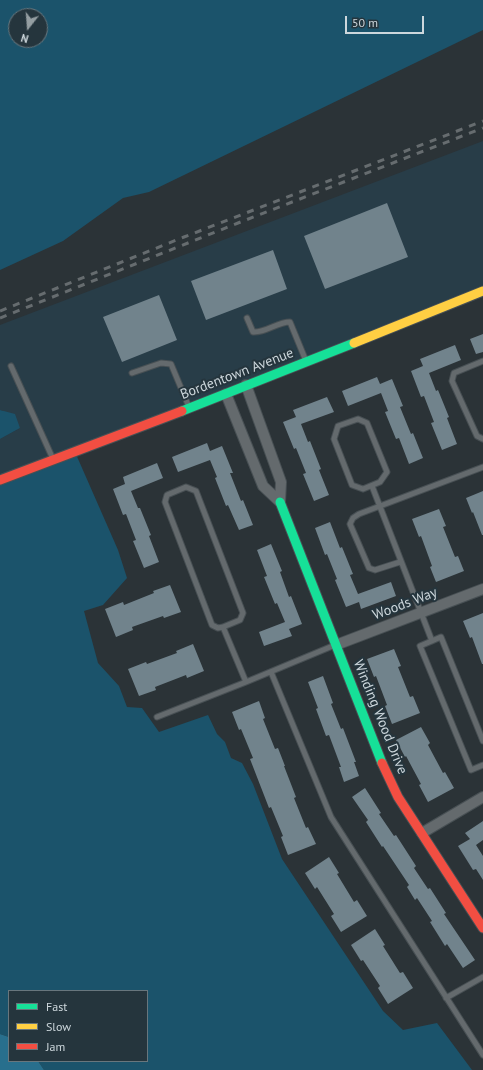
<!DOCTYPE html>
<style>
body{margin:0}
#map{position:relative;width:483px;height:1070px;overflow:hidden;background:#2b3337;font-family:"PT Sans",sans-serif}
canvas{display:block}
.legend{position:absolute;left:8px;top:990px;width:140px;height:72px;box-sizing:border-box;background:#25353d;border:1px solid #68767d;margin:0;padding:5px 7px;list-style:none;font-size:12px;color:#cdd7dc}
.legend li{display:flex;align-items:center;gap:8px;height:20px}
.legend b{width:20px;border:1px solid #68767d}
.north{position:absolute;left:8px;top:8px;width:40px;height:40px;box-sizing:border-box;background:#25353d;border:1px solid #68767d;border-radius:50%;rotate:197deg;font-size:11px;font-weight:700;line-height:16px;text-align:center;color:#cdd7dc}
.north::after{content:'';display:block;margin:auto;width:14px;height:18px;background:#949ea2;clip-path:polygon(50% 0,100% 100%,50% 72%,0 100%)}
.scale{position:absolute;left:345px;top:16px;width:79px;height:18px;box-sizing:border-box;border:2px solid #cdd7dc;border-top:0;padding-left:5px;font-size:12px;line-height:14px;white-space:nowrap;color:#cdd7dc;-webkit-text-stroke:3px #25353d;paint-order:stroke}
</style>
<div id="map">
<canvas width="483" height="1070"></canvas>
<ul class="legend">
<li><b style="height:5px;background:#16e098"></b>Fast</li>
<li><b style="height:5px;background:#ffcf43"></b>Slow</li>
<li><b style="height:5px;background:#f24e42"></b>Jam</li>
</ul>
<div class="north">N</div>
<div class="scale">50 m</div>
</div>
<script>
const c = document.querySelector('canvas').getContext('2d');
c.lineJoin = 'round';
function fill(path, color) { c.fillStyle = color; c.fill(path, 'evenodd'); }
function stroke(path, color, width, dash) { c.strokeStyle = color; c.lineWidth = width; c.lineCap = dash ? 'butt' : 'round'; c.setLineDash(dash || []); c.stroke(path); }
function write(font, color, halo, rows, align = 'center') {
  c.font = font + ' "PT Sans",sans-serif'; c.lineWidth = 4; c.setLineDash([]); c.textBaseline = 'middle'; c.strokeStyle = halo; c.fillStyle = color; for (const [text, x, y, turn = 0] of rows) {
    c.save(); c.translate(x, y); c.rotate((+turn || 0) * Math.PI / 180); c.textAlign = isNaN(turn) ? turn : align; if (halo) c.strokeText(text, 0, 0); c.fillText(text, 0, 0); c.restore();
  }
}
fill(new Path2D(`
 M483 141V291L0 480V439L20 428 2 410H0V325Z`), '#283d48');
fill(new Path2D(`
 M0 0H483V30L149 192 123 198 63 241 0 270ZM16 16H40V40H16Z
 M0 410 15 414 20 428 0 439Z
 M75 452 118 550 127 578 103 605 84 611 98 663 119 686 127 707 142 708 159 732 208 715 217 734 225 742 231 758 242 763 253 784 282 859 383 1011 403 1030 437 1023 472 1070H44L38 1061H147V991H9V1037L0 1034V481Z`), '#1b536b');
fill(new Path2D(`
 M0 1034 9 1037V1061H38L44 1070H0Z`), '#286f8d');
fill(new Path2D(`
 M387 203 408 257 325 289 304 236Z
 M273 250 287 289 206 320 191 281Z
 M159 295 177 340 122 362 103 317Z
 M483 334V352L476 354 470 339Z
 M455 345 461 360 429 373 436 391 438 390 449 417 447 418 457 444 442 450 431 423 434 422 424 396 421 397 411 371 423 366 420 359Z
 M377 377 380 384 392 379 403 406 400 407 411 434 413 433 423 458 409 464 399 438 396 439 385 412 388 411 381 393 348 406 342 391Z
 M327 397 334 412 301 424 308 442 310 441 321 469 319 470 329 495 314 501 303 474 306 473 296 448 294 449 283 422 296 417 293 410Z
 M207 443 210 451 222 446 233 473H230L241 501 243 500 253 525 239 530 228 505 226 506 215 478 217 477 210 460 178 472 172 457Z
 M157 463 163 478 131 491 138 508H140L151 535 149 536 159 562 144 568 133 541 136 540 126 514 123 515 113 489 125 484 123 477Z
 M483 491V535H482L473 512 472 513 466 498Z
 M439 509 446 526 443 527 455 557 458 556 464 571 436 582 430 567 432 566 421 536 419 537 412 519Z
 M330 522 340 548 342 547 353 574 350 575 358 594 391 582 396 596 361 609 359 602 346 607 335 580 337 579 327 554 325 555 315 528Z
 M271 544 282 571 280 572 289 597 291 596 302 624 289 629 292 636 264 646 259 632 285 622 277 603 275 604 264 577 267 576 257 550Z
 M170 585 181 612 164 618 163 616 132 627 133 630 116 637 105 609 123 602 124 605 154 593 153 591Z
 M483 613V664H482L472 637 470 638 463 621Z
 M193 644 204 671 187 678 186 675 155 687 156 690 139 696 128 669 146 662 147 664 177 653 176 651Z
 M394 649 401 666 398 667 410 697 413 696 420 713 392 724 385 706 387 705 376 676 374 677 367 659Z
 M323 676 333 703 331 704 341 729 343 728 356 762H354L359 776 344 782 339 767H341L329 735 326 736 316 709 318 708 308 682Z
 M259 701 265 718 263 719 275 749 278 748 285 766H284L296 797 294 798 306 828 308 827 316 844 288 855 281 837 283 836 271 807 269 808 250 759 253 758 241 729 239 730 232 712Z
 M421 727 430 743 428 745 443 773 445 772 454 788 428 802 419 785 421 784 406 756 405 757 396 740Z
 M365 788 381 813 379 814 394 836 396 835 416 866 414 868 428 889 430 888 446 913 444 914 475 960 463 968 447 944 445 946 430 922 432 921 417 898 415 900 407 887 409 885 383 846 382 847 366 822 368 820 352 797Z
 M483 821V840L476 845 483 856V880L476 869 473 870 458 846 470 839 465 833Z
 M329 857 339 873 337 874 354 902 357 900 367 916 341 932 331 916 334 914 317 887 315 889 305 873Z
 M375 929 385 945 383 946 400 973 403 972 413 988 388 1004 378 988 380 986 363 960 361 961 351 945Z`), '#71838c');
const lane = new Path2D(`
 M247 318 253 332C266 333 277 322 290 322L306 361
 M483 361 454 373 452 381 477 436 483 439
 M11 366 53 459
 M132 373 161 363 171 364 189 407
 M358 419 367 423 387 472 380 482 363 489 352 485 334 439 338 426Z
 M372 486 432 641
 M400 562 375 570 369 568 350 524 353 518 359 514 483 467
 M223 627 240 620 243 613 196 491 186 487 167 495 165 502 212 625 218 628 223 627 246 682
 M271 672 331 817 483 1055
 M157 717 246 682 335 645
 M483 741 441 637 420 646 471 770 483 765
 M446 998 483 977`);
const street = new Path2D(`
 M226 394 263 486 280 502 281 482 246 385
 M336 645 483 589
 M422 833 483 797`);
const fast = new Path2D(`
 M182 411 354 343
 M280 502 382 763`);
const slow = new Path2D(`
 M354 343 483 291`);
const jam = new Path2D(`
 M0 480 182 411
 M382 763 398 797 483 928`);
stroke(lane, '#485054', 7);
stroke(street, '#485054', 12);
stroke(fast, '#485054', 11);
stroke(slow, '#485054', 11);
stroke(jam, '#485054', 11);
stroke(lane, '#646a6d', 5);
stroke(street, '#646a6d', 10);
stroke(fast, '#16e098', 9);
stroke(slow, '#ffcf43', 9);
stroke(jam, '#f24e42', 9);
stroke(new Path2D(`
 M0 311 184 237 483 121
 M0 318 238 223 483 128`), '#666c6f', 3, [7, 7]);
write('14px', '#cdd7dc', '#25353d', [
 ["Bordentown Avenue",237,374,-21],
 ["Woods Way",405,604,-21],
 ["Winding Wood Drive",380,717,68]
]);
</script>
